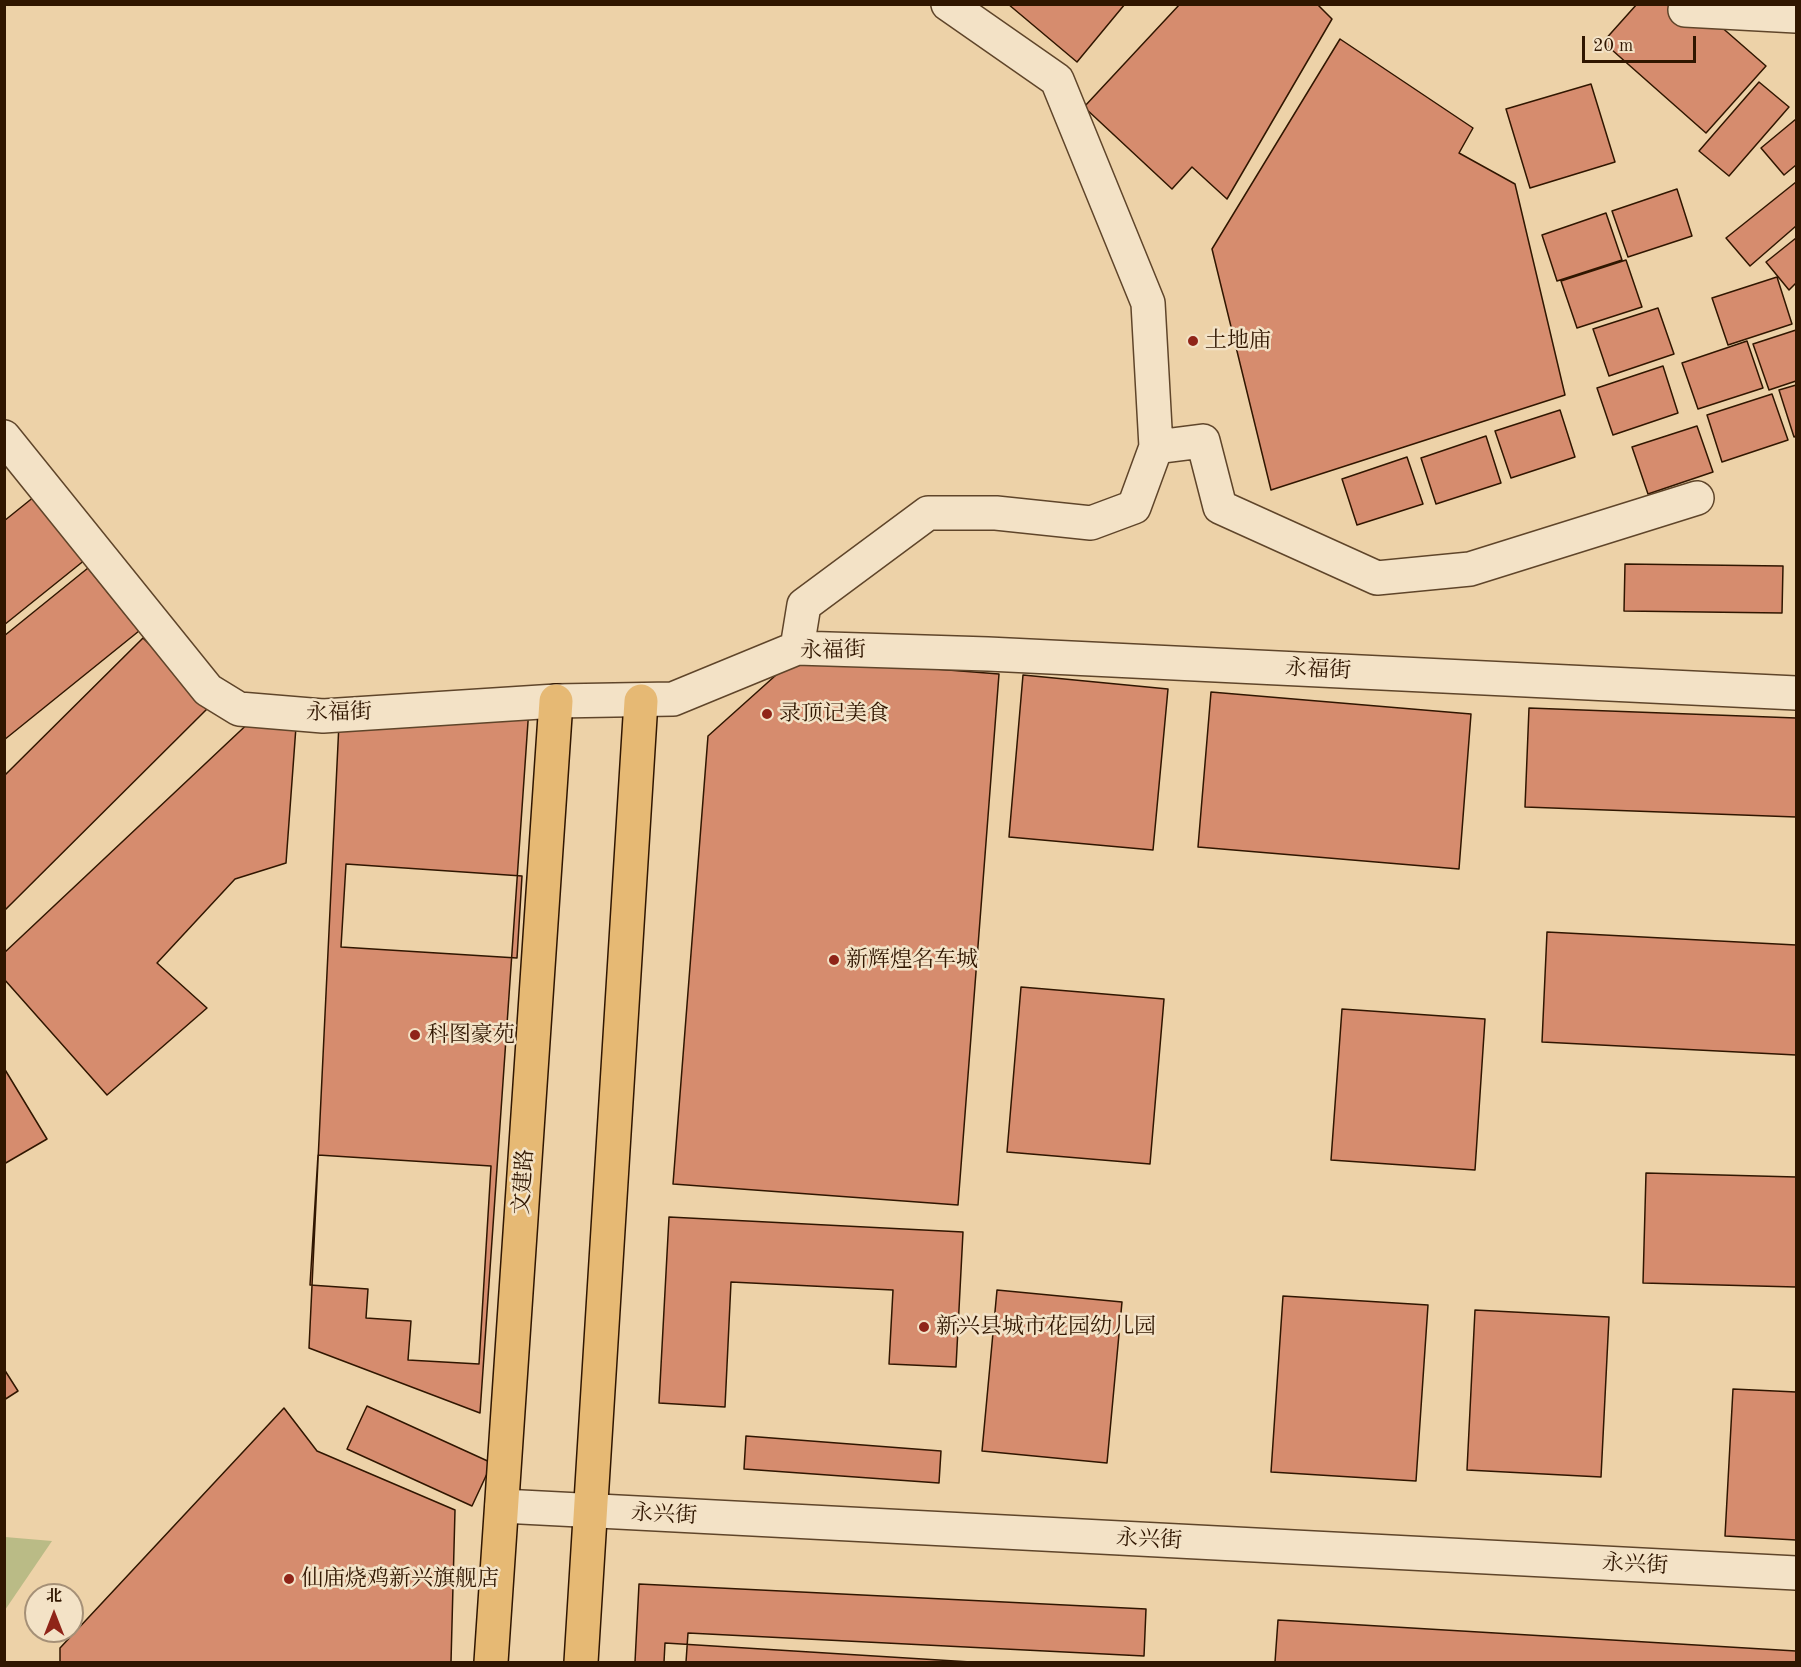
<!DOCTYPE html>
<meta charset="utf-8">
<style>
body{margin:0}
#map{position:relative;width:1801px;height:1667px;overflow:hidden;background:#edd2a8;font-family:"Old Standard TT","Noto Serif SC",serif}
canvas{display:block}
.frame{position:absolute;inset:0;border:6px solid #301600;pointer-events:none}
.north{position:absolute;left:24px;top:1583px;width:60px;height:60px;box-sizing:border-box;background:#f3e2c6;border:2px solid #a59077;border-radius:50%;rotate:0deg;font-size:16px;font-weight:700;line-height:24px;text-align:center;color:#301600}
.north::after{content:'';display:block;margin:auto;width:21px;height:27px;background:#8f2418;clip-path:polygon(50% 0,100% 100%,50% 72%,0 100%)}
.scale{position:absolute;left:1582px;top:36px;width:114px;height:27px;box-sizing:border-box;border:3px solid #301600;border-top:0;padding-left:8px;font-size:18px;line-height:21px;white-space:nowrap;color:#301600;-webkit-text-stroke:4px #f3e2c6;paint-order:stroke}
</style>
<div id="map">
<canvas width="1801" height="1667"></canvas>
<div class="frame"></div>
<div class="north">北</div>
<div class="scale">20 m</div>
</div>
<script>
const c = document.querySelector('canvas').getContext('2d');
c.lineJoin = 'round';
function fill(path, color) { c.fillStyle = color; c.fill(path, 'evenodd'); }
function stroke(path, color, width, dash) { c.strokeStyle = color; c.lineWidth = width; c.lineCap = dash ? 'butt' : 'round'; c.setLineDash(dash || []); c.stroke(path); }
function write(font, color, halo, rows, align = 'center') {
  c.font = font + ' "Old Standard TT","Noto Serif SC",serif'; c.lineWidth = 5; c.setLineDash([]); c.textBaseline = 'middle'; c.strokeStyle = halo; c.fillStyle = color; for (const [text, x, y, turn = 0] of rows) {
    c.save(); c.translate(x, y); c.rotate((+turn || 0) * Math.PI / 180); c.textAlign = isNaN(turn) ? turn : align; if (halo) c.strokeText(text, 0, 0); c.fillText(text, 0, 0); c.restore();
  }
}
fill(new Path2D(`
 M5 1537 52 1541 5 1610 4 1537Z`), '#babb86');
const building = new Path2D(`
 M1008 4H1125L1077 62Z
 M1180 4H1317L1332 19 1227 199 1192 167 1172 189 1084 107Z
 M1637 4H1695L1766 66 1706 133 1603 42Z
 M1340 39 1473 128 1459 153 1515 184 1565 395 1271 490 1212 249Z
 M1759 82 1789 107 1729 176 1699 151Z
 M1591 84 1615 162 1530 188 1506 109Z
 M1796 119V165L1784 175 1761 148Z
 M1796 182V226L1750 266 1726 238Z
 M1677 189 1692 236 1628 257 1612 211Z
 M1606 213 1622 260 1557 281 1542 235Z
 M1796 238V283L1789 290 1766 262Z
 M1626 260 1642 307 1577 328 1561 281Z
 M1777 277 1792 324 1728 345 1712 298Z
 M1658 308 1674 354 1609 376 1593 329Z
 M1796 330V381L1769 390 1753 344Z
 M1747 341 1763 388 1698 409 1682 363Z
 M1663 366 1678 413 1613 435 1597 388Z
 M1796 385V436L1794 437 1779 390Z
 M1772 394 1788 440 1722 462 1707 415Z
 M1560 410 1575 457 1511 478 1495 431Z
 M1697 426 1713 472 1648 494 1632 447Z
 M1486 436 1501 483 1436 504 1421 458Z
 M1407 457 1423 504 1357 525 1342 479Z
 M45 488 96 551 4 625V521Z
 M1625 564 1783 566 1782 613 1624 611Z
 M88 568 139 631 4 740V636Z
 M143 638 211 705 4 911V776Z
 M795 658 999 674 958 1205 673 1184 708 736Z
 M1023 675 1168 689 1153 850 1009 837Z
 M1211 692 1471 714 1459 869 1198 847Z
 M530 693 480 1413 309 1348 339 723Z
 M1529 708 1796 718V817L1525 807Z
 M297 713 286 863 235 879 157 963 207 1008 107 1095 4 979V953L256 716Z
 M346 864 522 876 517 958 341 947Z
 M1547 932 1796 945V1055L1542 1042Z
 M1021 987 1164 999 1150 1164 1007 1152Z
 M1342 1009 1485 1019 1475 1170 1331 1160Z
 M4 1068 47 1139 4 1164Z
 M318 1155 491 1166 479 1364 408 1360 411 1321 366 1318 368 1289 310 1285Z
 M1646 1173 1796 1177V1287L1643 1283Z
 M669 1217 963 1232 956 1367 889 1364 893 1290 731 1282 725 1407 659 1403Z
 M997 1290 1122 1302 1107 1463 982 1451Z
 M1283 1296 1428 1305 1416 1481 1271 1472Z
 M1475 1310 1609 1317 1601 1477 1467 1470Z
 M4 1369 18 1391 4 1400Z
 M1733 1389 1796 1392V1540L1725 1536Z
 M367 1406 492 1463 472 1506 347 1449Z
 M284 1408 317 1451 455 1510 451 1662H60V1648Z
 M746 1436 941 1451 939 1483 744 1469Z
 M639 1584 1146 1609 1144 1656 688 1633 686 1662H635Z
 M1278 1620 1796 1651V1662H1275Z
 M665 1643 971 1662H664Z`);
fill(building, '#d68c6e');
stroke(building, '#301600', 1.5);
const minor = new Path2D(`
 M1685 10 1796 16
 M4 437 208 690 239 709 323 716 556 701 673 699 797 648 988 654 1796 693
 M1156 447 1203 441 1220 507 1377 578 1470 569 1697 498
 M797 648 804 605 928 513H996L1091 523 1134 507 1156 447 1148 303 1057 80 948 4
 M502 1506 1796 1573`);
const major = new Path2D(`
 M491 1662 556 701
 M581 1662 641 701`);
stroke(minor, '#5f452a', 36);
stroke(major, '#301600', 36);
stroke(minor, '#f3e2c6', 33);
stroke(major, '#e6b974', 33);
for (const [x, y, r, color] of [
 [1193,341,6,"#8f2418"],
 [767,714,6,"#8f2418"],
 [834,960,6,"#8f2418"],
 [415,1035,6,"#8f2418"],
 [924,1327,6,"#8f2418"],
 [289,1579,6,"#8f2418"]
]) { const dot = new Path2D(); dot.arc(x, y, r, 0, 2 * Math.PI); c.fillStyle = color; c.fill(dot); stroke(dot, '#f3e2c6', 2); }
write('22px', '#301600', '#f3e2c6', [
 ["土地庙",1205,341],
 ["录顶记美食",779,714],
 ["新辉煌名车城",846,960],
 ["科图豪苑",427,1035],
 ["新兴县城市花园幼儿园",936,1327],
 ["仙庙烧鸡新兴旗舰店",301,1579]
], 'left');
write('22px', '#301600', '#f3e2c6', [
 ["永福街",833,651,-1],
 ["永福街",1318,670,3],
 ["永福街",339,713,-1],
 ["文建路",524,1182,-86],
 ["永兴街",664,1515,3],
 ["永兴街",1149,1540,3],
 ["永兴街",1635,1565,3]
]);
</script>
